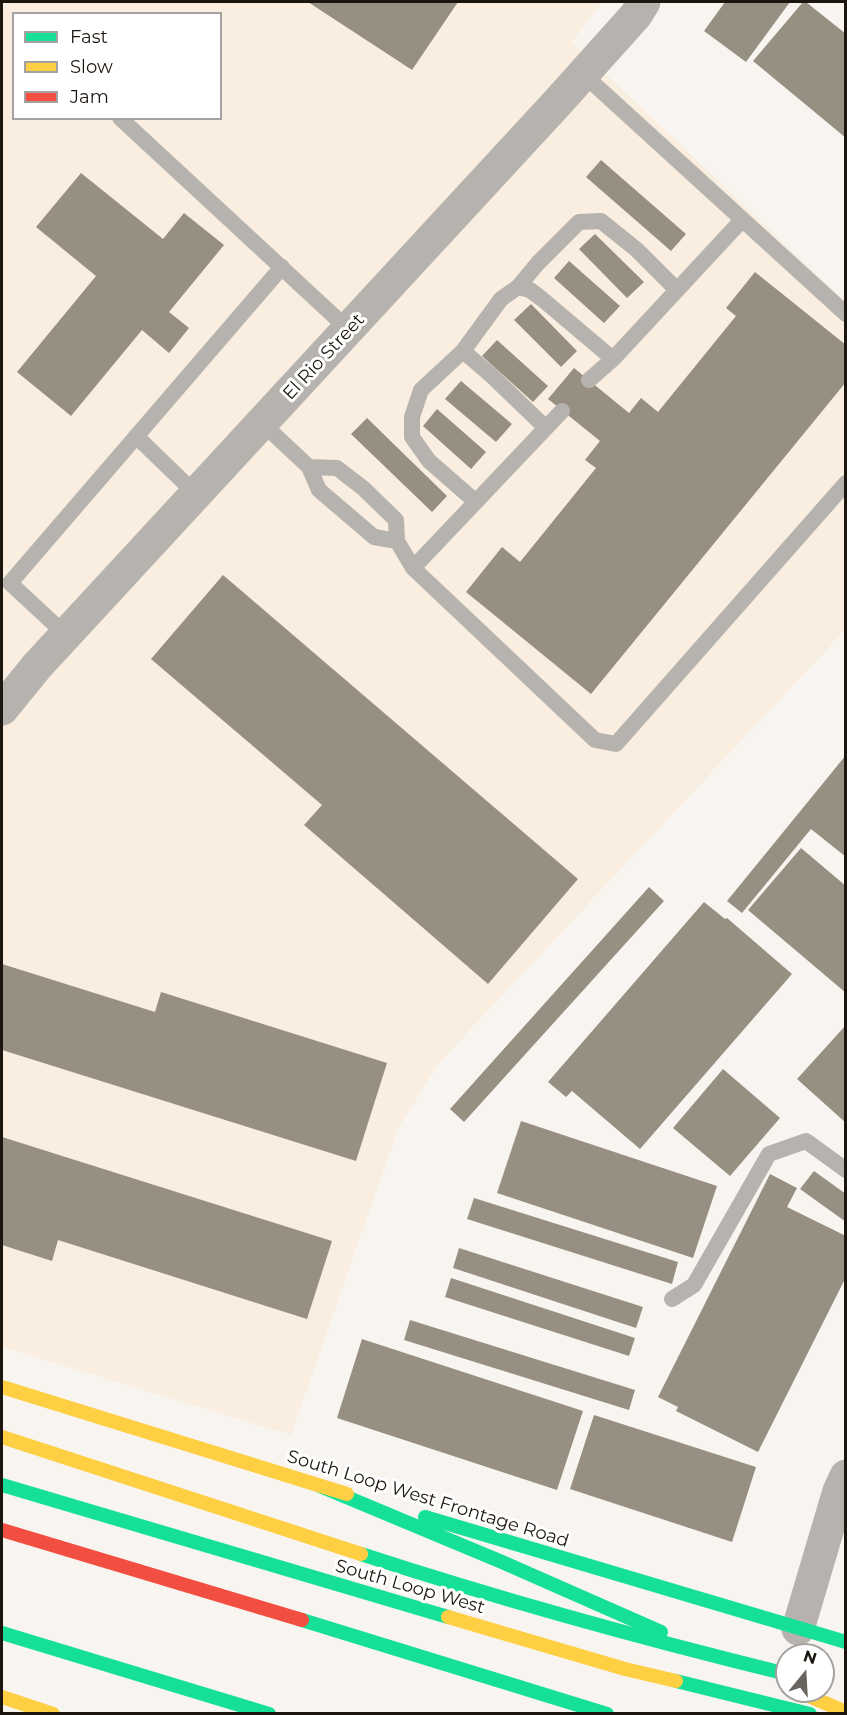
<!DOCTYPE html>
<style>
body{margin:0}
#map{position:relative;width:847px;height:1715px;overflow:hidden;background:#f8f5f0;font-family:Montserrat,sans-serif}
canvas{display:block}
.frame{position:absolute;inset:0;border:3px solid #1c160e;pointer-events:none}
.legend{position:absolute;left:12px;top:12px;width:210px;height:108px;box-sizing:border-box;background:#fff;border:2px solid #a4a29f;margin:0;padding:8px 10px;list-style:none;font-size:18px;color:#1c160e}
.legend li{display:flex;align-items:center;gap:12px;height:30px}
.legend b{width:30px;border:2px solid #a4a29f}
.north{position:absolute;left:775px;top:1643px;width:60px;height:60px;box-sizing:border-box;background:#fff;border:2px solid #a4a29f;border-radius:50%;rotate:18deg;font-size:16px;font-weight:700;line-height:24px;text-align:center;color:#1c160e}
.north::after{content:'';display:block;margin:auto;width:21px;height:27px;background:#69645d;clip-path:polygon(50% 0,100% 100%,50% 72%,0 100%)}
</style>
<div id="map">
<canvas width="847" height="1715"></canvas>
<div class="frame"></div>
<ul class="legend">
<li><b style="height:8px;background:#16e098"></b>Fast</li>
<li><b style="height:8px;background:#ffcf43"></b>Slow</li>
<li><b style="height:8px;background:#f24e42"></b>Jam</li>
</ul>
<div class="north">N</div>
</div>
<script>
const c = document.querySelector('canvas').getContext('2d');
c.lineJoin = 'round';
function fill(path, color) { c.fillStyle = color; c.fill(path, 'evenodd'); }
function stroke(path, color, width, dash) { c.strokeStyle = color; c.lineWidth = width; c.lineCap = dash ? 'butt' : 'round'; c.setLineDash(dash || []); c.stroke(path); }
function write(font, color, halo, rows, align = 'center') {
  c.font = font + ' Montserrat,sans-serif'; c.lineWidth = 6; c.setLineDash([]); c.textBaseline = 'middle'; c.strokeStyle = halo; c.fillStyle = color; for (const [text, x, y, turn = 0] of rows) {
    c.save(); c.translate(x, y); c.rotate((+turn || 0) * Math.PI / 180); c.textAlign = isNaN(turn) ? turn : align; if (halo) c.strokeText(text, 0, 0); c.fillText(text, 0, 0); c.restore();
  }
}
fill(new Path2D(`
 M2 2H602L572 42 845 301V630L437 1065 398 1129 291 1435 2 1347ZM14 14H220V118H14Z`), '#faeee0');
fill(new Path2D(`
 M308 2H458L412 70Z
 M725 2H790L746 62 704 31Z
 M803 2H806L846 34V138L753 61Z
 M601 160 686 234 671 251 586 177Z
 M81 173 163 239 184 213 224 245 169 312 189 328 169 353 142 330 71 416 17 372 96 276 36 227Z
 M595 234 644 282 627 298 579 249Z
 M569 261 620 306 604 323 554 278Z
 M755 272 846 345V382L591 694 466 592 502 547 520 562 596 468 585 460 600 441 548 399 574 368 629 413 641 398 658 412 736 316 726 308Z
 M531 304 577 351 561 367 514 320Z
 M497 340 548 386 533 402 482 356Z
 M461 381 512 424 496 442 445 399Z
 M437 409 486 452 471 469 423 426Z
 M367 418 447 496 432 512 351 434Z
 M223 575 578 879 488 984 304 825 322 805 151 659Z
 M846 755V857L811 829 742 913 727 901Z
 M801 848 846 886V993L748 910Z
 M649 887 664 901 464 1122 450 1109Z
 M704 902 725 919 727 918 792 974 640 1149 572 1091 566 1097 548 1082Z
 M2 964 155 1012 161 992 387 1063 356 1161 2 1050Z
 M846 1025V1123L797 1079Z
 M723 1069 780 1118 730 1176 673 1128Z
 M521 1121 717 1186 693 1258 497 1193Z
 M2 1137 332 1241 307 1319 58 1240 52 1261 2 1245Z
 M814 1171 846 1194V1222L800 1189Z
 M770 1174 797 1188 787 1207 846 1236V1277L758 1452 676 1411 678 1407 658 1397Z
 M474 1198 678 1262 672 1284 467 1219Z
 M459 1248 643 1307 636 1328 453 1268Z
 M451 1278 635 1338 629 1356 445 1297Z
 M410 1320 635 1390 629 1410 404 1340Z
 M362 1339 583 1411 557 1490 337 1418Z
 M594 1415 756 1467 732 1542 570 1489Z`), '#988f83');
stroke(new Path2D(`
 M583 74 846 314
 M120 118 349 330
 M518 287 538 263 579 222 601 221 637 250 677 290
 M463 351 501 299 518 287 530 290 542 299 613 359
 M589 380 613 359 742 220
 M263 424 309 467 319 490 374 537 397 541
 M136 436 197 495
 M309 467 337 468 363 488 396 520 397 541 413 568 595 740 616 744 846 483
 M476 502 429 461 412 437V417L421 390 463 351 492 376 546 428
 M413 568 562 411
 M66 635 10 583 282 267
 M672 1299 694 1285 769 1154 806 1141 846 1170`), '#b6b3af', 16);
stroke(new Path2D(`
 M2 709 37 666 558 102 636 15 644 2
 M798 1629 839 1491 846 1476`), '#b6b3af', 33);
stroke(new Path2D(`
 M2 1485 448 1617
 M320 1486 502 1562 661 1632
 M425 1517 846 1642
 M302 1620 607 1714
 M2 1633 269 1714
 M676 1681 810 1714`), '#16e098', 14);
stroke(new Path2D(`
 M2 1387 347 1494
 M448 1617 625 1669 676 1681
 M797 1691 846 1712
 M2 1697 53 1714`), '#ffcf43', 14);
stroke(new Path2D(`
 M2 1530 302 1620`), '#f24e42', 14);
stroke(new Path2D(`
 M361 1554C502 1600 644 1639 787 1674`), '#16e098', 14);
stroke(new Path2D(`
 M2 1437 361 1554`), '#ffcf43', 14);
write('18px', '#1c160e', '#fff', [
 ["El Rio Street",324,357,-47],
 ["South Loop West Frontage Road",428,1499,17],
 ["South Loop West",410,1587,16]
]);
</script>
